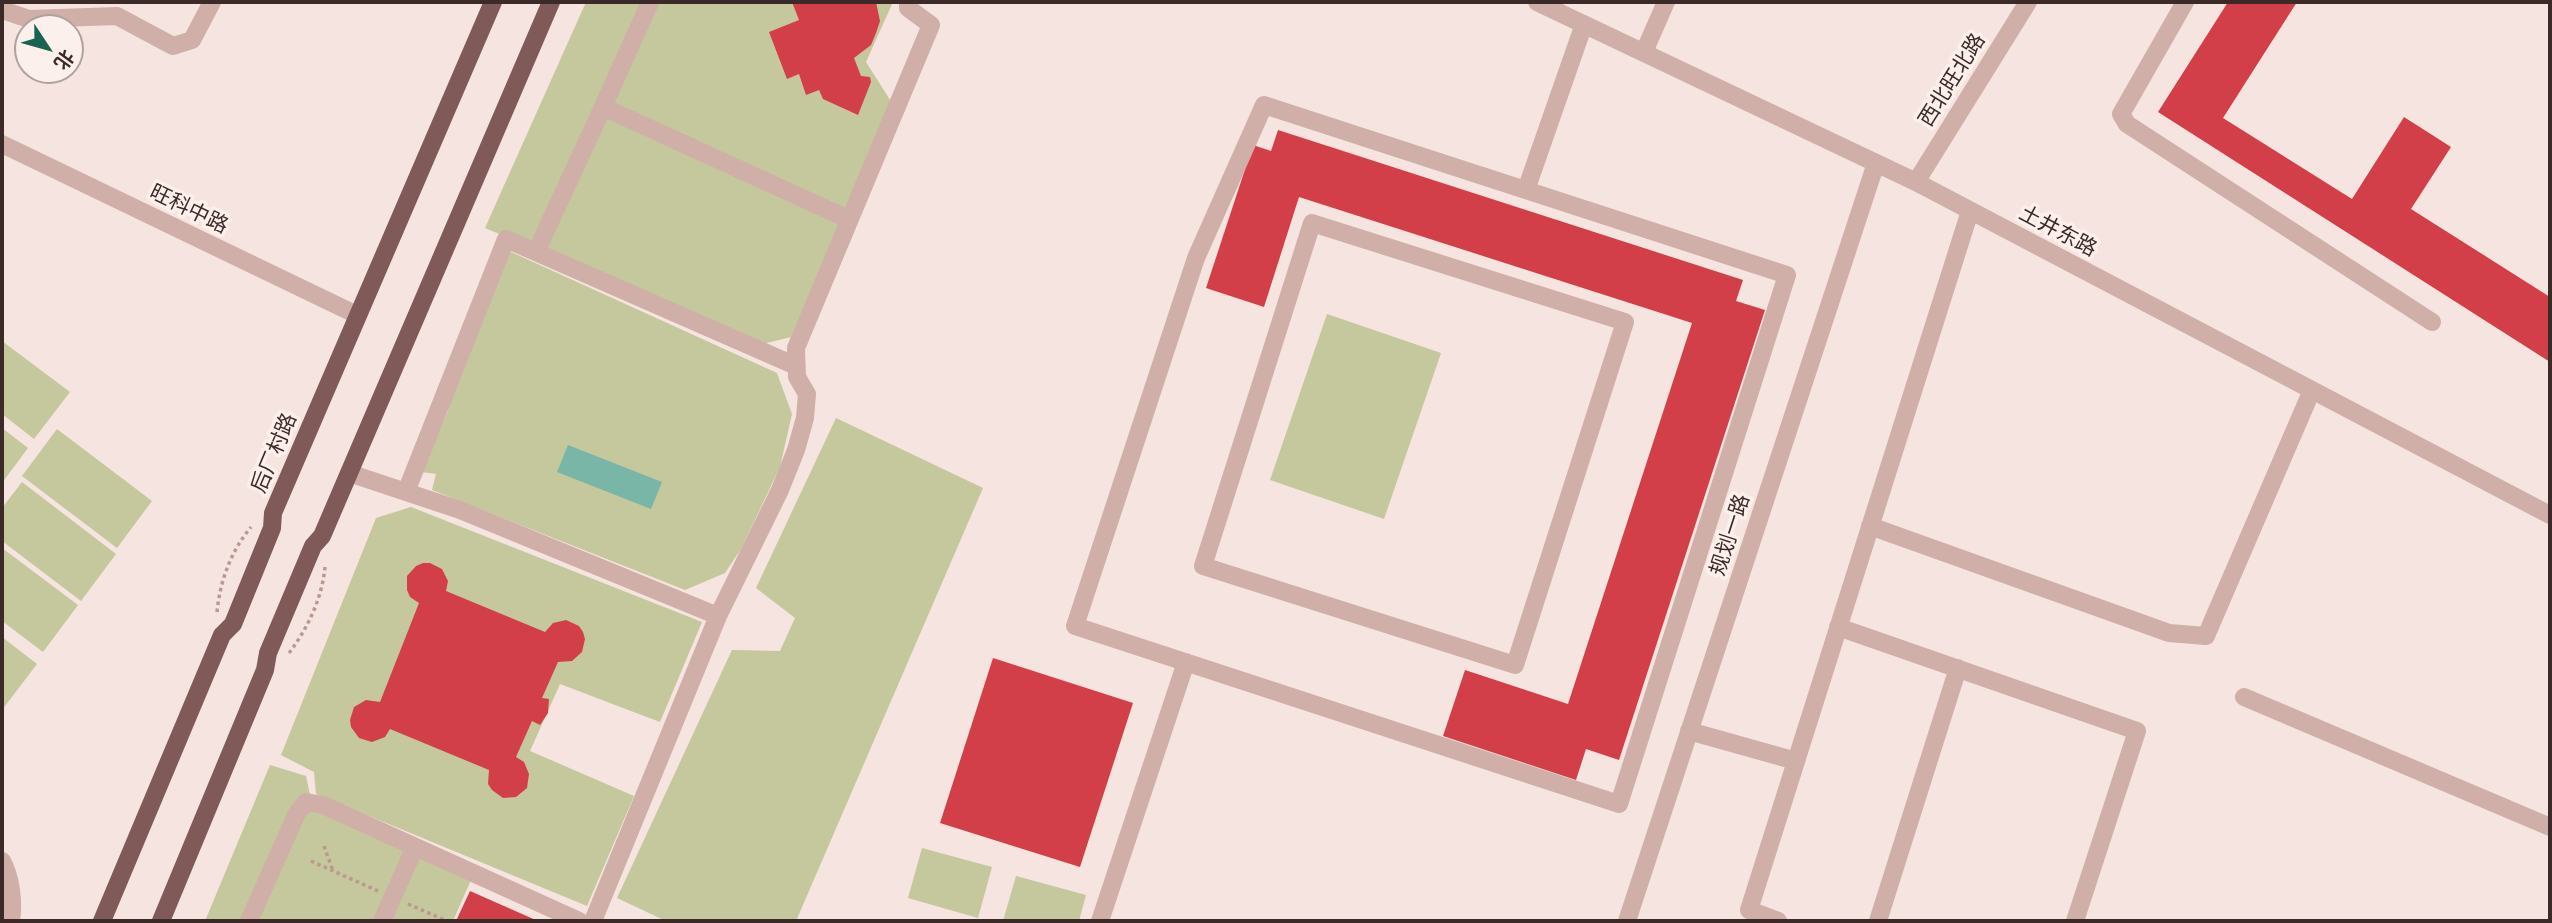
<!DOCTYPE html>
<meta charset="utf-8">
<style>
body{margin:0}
#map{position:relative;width:2552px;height:923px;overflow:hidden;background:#f5e4df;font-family:"Golos Text","Noto Sans SC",sans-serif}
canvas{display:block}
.frame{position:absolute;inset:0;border:4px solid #3c2a29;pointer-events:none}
.north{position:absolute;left:14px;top:14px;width:70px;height:70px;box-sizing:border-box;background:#fcf0ec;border:2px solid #afa19e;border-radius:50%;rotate:126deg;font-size:19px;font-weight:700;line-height:28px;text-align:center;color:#3c2a29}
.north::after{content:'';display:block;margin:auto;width:24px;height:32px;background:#196352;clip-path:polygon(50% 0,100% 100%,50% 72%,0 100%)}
</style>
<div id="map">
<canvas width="2552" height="923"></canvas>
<div class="frame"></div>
<div class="north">北</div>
</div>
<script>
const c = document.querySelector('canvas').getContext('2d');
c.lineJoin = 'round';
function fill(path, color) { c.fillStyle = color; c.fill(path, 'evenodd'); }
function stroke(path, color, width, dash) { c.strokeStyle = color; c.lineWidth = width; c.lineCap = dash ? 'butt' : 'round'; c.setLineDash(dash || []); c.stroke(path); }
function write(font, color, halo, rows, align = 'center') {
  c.font = font + ' "Golos Text","Noto Sans SC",sans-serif'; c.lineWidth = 7; c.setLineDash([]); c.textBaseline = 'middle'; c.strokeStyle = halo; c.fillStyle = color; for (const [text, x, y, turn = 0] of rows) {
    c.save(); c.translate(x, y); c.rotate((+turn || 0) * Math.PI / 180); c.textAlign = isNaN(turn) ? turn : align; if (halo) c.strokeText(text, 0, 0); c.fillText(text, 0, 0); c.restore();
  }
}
fill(new Path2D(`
 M586 2H893L866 62 892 103 791 337 763 344 485 228Z
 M509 251 777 373 792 414 780 467 741 549 725 573 685 590 432 490 436 474 421 472 448 411 447 400Z
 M1327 314 1441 353 1384 519 1270 480Z
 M2 341 70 392 34 439 2 414Z
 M836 418 983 488 796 921H666L617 898 732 650 780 651 795 618 756 588Z
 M2 428 28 448 2 483Z
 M57 429 152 501 117 548 22 476Z
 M22 482 116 554 81 601 2 541V508Z
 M411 507 702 622 660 722 560 684 530 751 634 796 587 906 316 794 314 772 281 755 376 518Z
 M2 548 78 605 43 652 2 621Z
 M2 637 37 664 2 710Z
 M270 765 306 776 313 809 471 880 453 921H205Z
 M922 848 992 867 978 918 908 898Z
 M1016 876 1086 895 1079 921H1003Z`), '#c5c79c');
fill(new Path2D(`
 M568 445 662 482 651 509 557 472Z`), '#7ab6a7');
fill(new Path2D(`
 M792 2H876L880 21 876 33 871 45 854 58 861 76 870 77 871 82 858 115 823 99 819 90 806 95 799 74 787 79 769 32 799 20Z
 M2228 2H2297L2223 118 2352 199 2404 117 2451 147 2411 209 2550 297V362L2158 112Z
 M1278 130 1743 280 1736 301 1765 310 1619 760 1586 749 1576 780 1443 736 1465 670 1568 704 1692 323 1299 197 1264 307 1206 288 1253 145 1271 151Z
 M423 563H430L442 569 448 581 446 591 545 632 553 623 566 620 579 626 583 632 585 639 582 652 572 661 558 662 542 698 549 699 548 713 540 725 532 721 516 757 524 762 529 774 527 788 516 797 503 798 492 790 488 784 489 770 390 729 385 737 372 742 359 738 351 727 350 720 354 707 366 700 380 702 419 603 410 597 407 590V576L416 566Z
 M993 658 1133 703 1080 867 940 823Z
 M470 891 538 921H456Z`), '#d33f48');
stroke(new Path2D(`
 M217 612C220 581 231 551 251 527
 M289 653C308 628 322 598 325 567
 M324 846 333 871
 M311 861 378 891
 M408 904 447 921`), '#bc9892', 3.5, [3.5, 3.5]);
stroke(new Path2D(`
 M650 2 603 107 848 219
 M1537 2 1916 182 2550 515
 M2185 2 2121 114 2127 124 2432 322
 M5 11 29 19 117 16 173 46 192 40 212 2
 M1644 52 1666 2
 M1264 105 1787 275 1619 804 1075 626 1196 258Z
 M2 144 357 315
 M1916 182 2028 2
 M1526 190 1584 24
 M1312 223 1625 322 1515 665 1203 566Z
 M536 252 603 107
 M349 473 460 510 718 616
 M406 492 506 239 796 366
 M1870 526 2169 633 2206 636 2312 390
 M1838 627 2137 731 2075 921
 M2244 697 2550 827
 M1689 731 1796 761
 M2 861C11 877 14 903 11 921
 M249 921 297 813 306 802 323 805 579 921
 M382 921 415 847
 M593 921 718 616 780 490 796 450 805 418 807 394 797 377 796 348 931 25 908 8V2
 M1100 921 1186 662
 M1627 921 1876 163
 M1778 921 1749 910 1970 211
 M1878 921 1958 668`), '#d0afa9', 18);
stroke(new Path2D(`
 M102 921 222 635 233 624 272 528 273 513 493 2
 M161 921 265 670 268 653 313 546 322 536 551 2`), '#7f5a59', 18);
write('21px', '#3c2a29', '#fcf0ec', [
 ["西北旺北路",1952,80,-58],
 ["旺科中路",189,209,26],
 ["土井东路",2058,231,28],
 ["后厂村路",274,453,-67],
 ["规划一路",1730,535,-72]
]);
</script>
